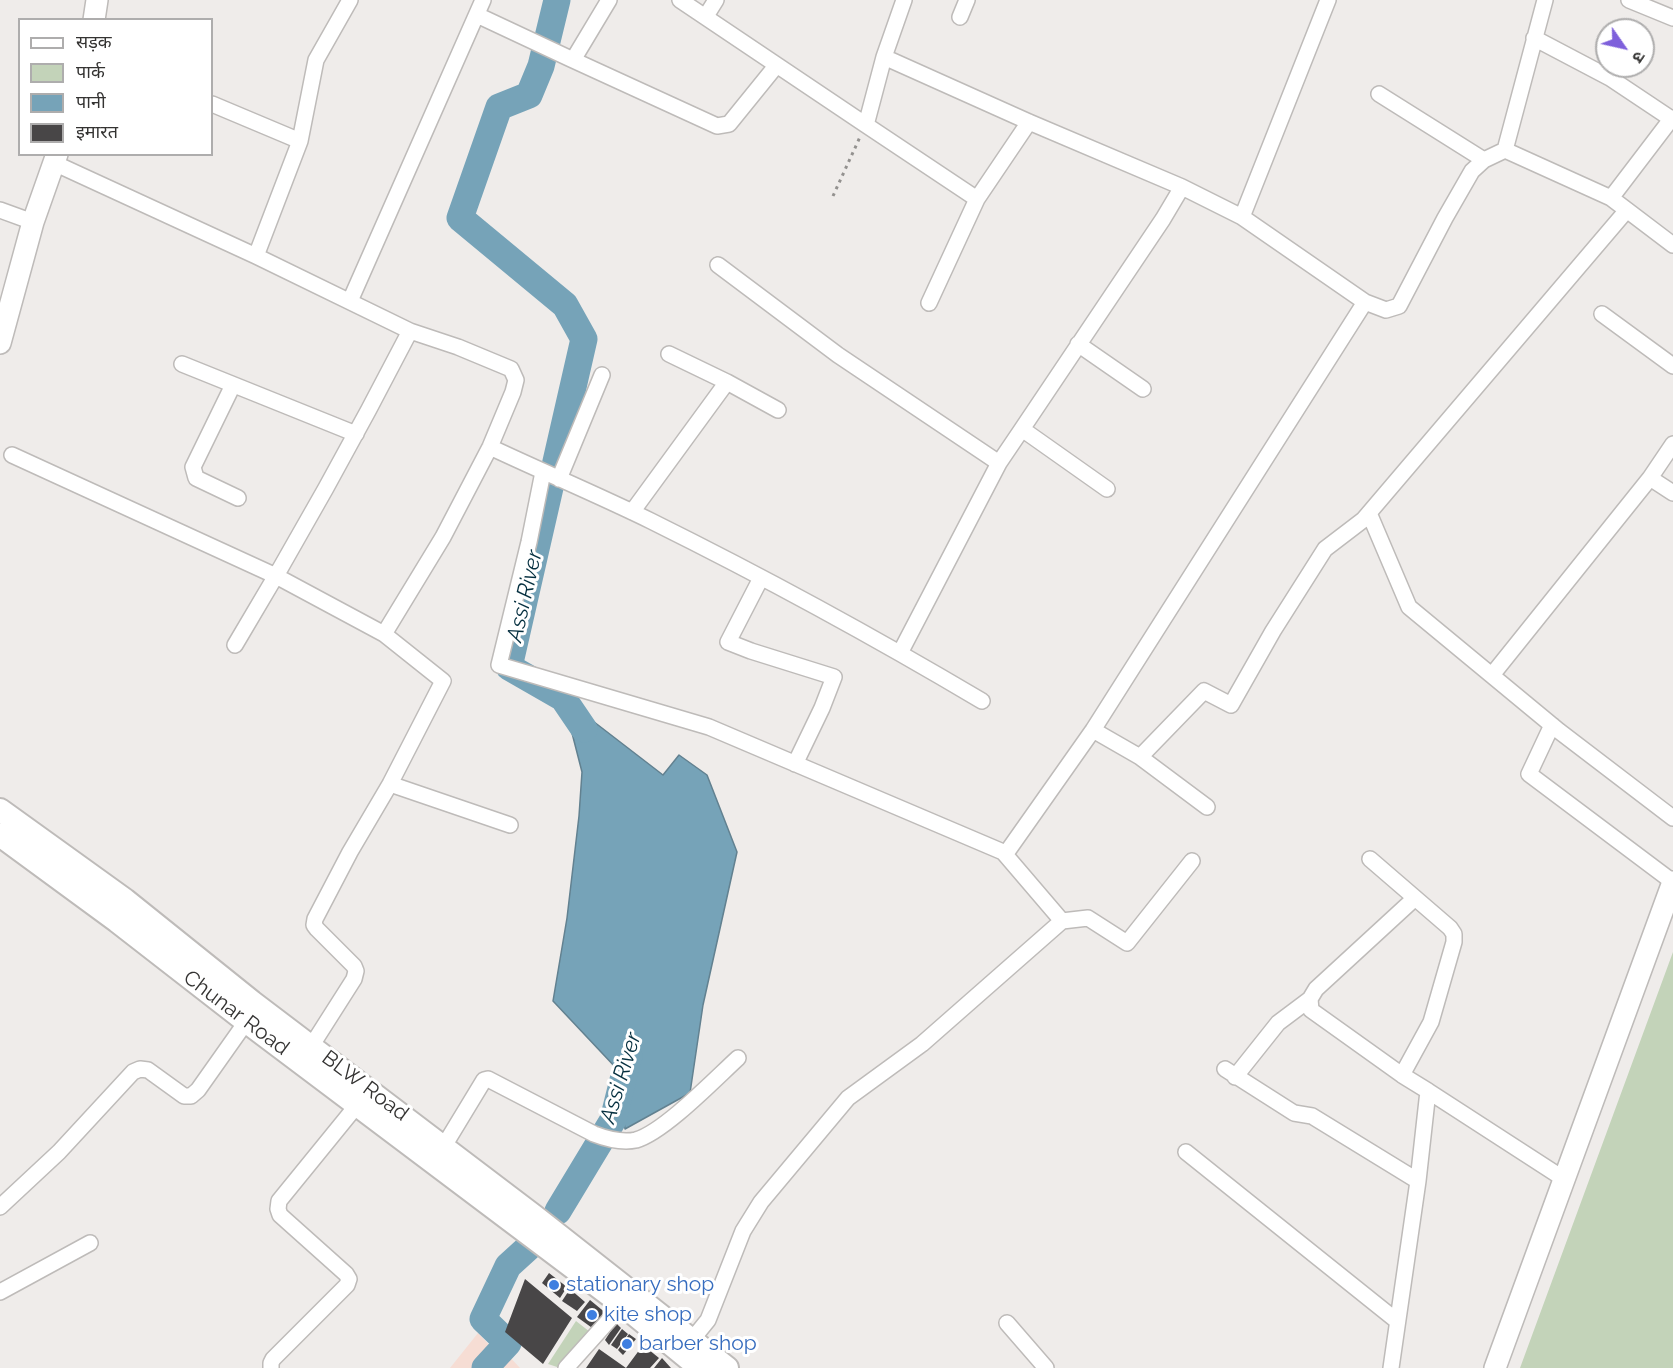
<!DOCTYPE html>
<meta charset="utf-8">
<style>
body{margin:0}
#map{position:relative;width:1673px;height:1368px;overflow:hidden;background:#efecea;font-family:Raleway,"Noto Sans Devanagari",sans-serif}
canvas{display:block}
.legend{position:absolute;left:18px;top:18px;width:195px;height:138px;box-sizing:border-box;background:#fff;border:2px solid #aeadad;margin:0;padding:8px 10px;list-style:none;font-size:18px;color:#343332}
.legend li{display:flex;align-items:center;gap:12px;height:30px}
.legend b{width:30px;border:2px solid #aeadad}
.north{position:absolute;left:1595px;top:18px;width:60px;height:60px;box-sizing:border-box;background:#fff;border:2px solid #aeadad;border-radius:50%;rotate:124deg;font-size:16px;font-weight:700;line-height:24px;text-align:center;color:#343332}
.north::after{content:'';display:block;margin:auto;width:21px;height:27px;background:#7e60db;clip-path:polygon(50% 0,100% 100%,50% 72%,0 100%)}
</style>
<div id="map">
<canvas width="1673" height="1368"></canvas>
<ul class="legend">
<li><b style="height:8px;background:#fff"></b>सड़क</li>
<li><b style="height:16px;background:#c3d3b9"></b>पार्क</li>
<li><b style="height:16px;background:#76a3b8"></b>पानी</li>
<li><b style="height:16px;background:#484647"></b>इमारत</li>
</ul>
<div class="north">उ</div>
</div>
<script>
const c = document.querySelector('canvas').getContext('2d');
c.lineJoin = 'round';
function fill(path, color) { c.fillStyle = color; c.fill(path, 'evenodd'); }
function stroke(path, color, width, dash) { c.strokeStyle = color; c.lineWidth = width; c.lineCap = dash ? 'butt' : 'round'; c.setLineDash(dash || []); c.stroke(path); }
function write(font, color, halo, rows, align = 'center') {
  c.font = font + ' Raleway,sans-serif'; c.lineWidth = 6; c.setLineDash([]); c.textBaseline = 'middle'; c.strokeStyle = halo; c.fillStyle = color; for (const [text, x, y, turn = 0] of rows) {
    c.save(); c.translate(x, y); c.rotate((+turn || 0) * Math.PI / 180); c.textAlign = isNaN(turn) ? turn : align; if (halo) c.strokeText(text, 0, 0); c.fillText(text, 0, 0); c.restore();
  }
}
fill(new Path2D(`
 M478 1333 493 1349 477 1368H450Z
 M507 1354 520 1368H493Z`), '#f6ddd4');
fill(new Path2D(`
 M1673 952V1368H1520Z
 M576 1321 590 1332 560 1368 548 1364Z`), '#c3d3b9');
const water = new Path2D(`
 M563 698 663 775 679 755 707 775 737 852 703 1005 690 1093 625 1129 617 1069 553 1001 567 918 579 816 582 772Z`);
fill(water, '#76a3b8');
stroke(water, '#628190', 1.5);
stroke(new Path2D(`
 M557 0 541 66 529 95 499 107 460 218 565 305 584 339 509 667 563 698 584 729
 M558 1211 613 1120 629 1056
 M485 1368 508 1343 483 1319 508 1266 530 1246`), '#76a3b8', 27);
fill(new Path2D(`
 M549 1273 567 1287 560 1298 542 1283Z
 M525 1279 572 1318 543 1364 505 1332Z
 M570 1289 585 1302 577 1311 562 1301Z
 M590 1300 607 1314 595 1330 577 1317Z
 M616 1323 621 1328 609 1345 605 1340Z
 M622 1329 628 1334 617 1349 611 1345Z
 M629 1334 636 1339 623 1355 618 1350Z
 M643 1345 659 1358 650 1368H626Z
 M599 1349 626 1368H586Z
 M662 1358 671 1368H654Z`), '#484647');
const street = new Path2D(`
 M680 0 866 125 884 57 904 0
 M1545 0 1505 150 1611 198 1673 245
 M1629 0 1673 18
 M477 15 573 60 609 0
 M706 16 716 0
 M960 17 967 0
 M1534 38 1610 78 1673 120
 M884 57 1029 122 1182 187 1242 217 1328 0
 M573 60 717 126 729 124 776 66
 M1379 94 1484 160
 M212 104 300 141
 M866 125 977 199
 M54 163 256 256 410 331 458 347 511 369 516 380 513 392 490 447 443 537 384 634
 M1611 198 1672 118
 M0 210 33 222
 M1242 217 1365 302
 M256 256 300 141 316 60 350 0
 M718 265 838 355 999 463 1022 429
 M350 301 483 0
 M929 303 977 199 1029 122
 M1602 314 1673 366
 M1078 344 1143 389
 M669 354 727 382
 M182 364 356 434
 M233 385 193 467 196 478 238 498
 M490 447C543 472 598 495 651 521 764 577 874 637 982 701
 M12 455 276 576 384 634 443 681 390 784 350 852 315 919 314 925 317 929 354 966 356 971 354 979 312 1045
 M543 472 529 542 499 665 709 727 1003 852H1007L1093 730 1365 302 1386 310 1399 306 1445 218 1472 171 1484 160 1505 150
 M1650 478 1673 444
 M559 479 602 375
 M1107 489 1022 429 1163 219 1182 187
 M632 512 727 382 778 410
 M1369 513 1409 607 1559 731 1673 818
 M761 578 728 642 751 651 834 677 822 708 795 764
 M235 645C297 542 355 438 410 331
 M900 653 999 463
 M1492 675 1650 478 1673 493
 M1552 725 1529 774 1673 882
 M1093 730 1140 757 1207 807
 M1140 757 1204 691 1231 705 1273 631 1325 549 1363 520 1627 210
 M390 784 510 825
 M1370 859 1450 928 1454 934V942L1431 1022 1402 1075
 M1062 921 1088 918 1127 943 1192 861
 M1310 999 1311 1010 1402 1075 1428 1091 1418 1181 1391 1368
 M1225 1069 1294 1113 1312 1116 1418 1181
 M1235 1077 1278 1023 1310 999 1316 989 1415 898
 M1428 1091 1564 1179
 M444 1146 484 1080 488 1079 594 1134C607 1139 622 1143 636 1140 664 1132 715 1079 738 1058
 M1186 1152 1397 1321
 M0 1207 59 1152 133 1072 140 1069 148 1070 184 1096H191L198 1090 251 1015
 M0 1292 90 1243
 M1007 1323 1046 1368
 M691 1341 708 1320 743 1231 761 1202 848 1098 922 1044 1062 921 1003 852
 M271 1368V1363L273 1359 347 1285 349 1279 346 1274 280 1215 278 1209 279 1201 362 1099
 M566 1368 628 1299`);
const secondary = new Path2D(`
 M94 20 97 0
 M0 343 33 222 57 154
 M1495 1368 1673 882`);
const primary = new Path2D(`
 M0 810 125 900 252 1002 534 1216 727 1368
 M0 835 117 921 247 1022 623 1305 700 1368`);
stroke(street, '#bebbb9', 18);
stroke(secondary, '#bebbb9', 24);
stroke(primary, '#bebbb9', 26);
stroke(new Path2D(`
 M833 196 860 137`), '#93918f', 3, [3, 4.5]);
stroke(street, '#fff', 15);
stroke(secondary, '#fff', 21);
stroke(primary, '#fff', 22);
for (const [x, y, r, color] of [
 [554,1285,6,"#3f7fe0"],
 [592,1315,6,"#3f7fe0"],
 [627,1344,6,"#3f7fe0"]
]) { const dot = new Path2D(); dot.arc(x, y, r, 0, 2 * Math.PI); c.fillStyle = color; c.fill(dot); stroke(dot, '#fff', 2); }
write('21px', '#343332', '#fff', [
 ["Chunar Road",236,1013,37],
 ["BLW Road",365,1086,37]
]);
write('21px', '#366cbe', '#fff', [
 ["stationary shop",566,1285],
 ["kite shop",604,1315],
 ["barber shop",639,1344]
], 'left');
write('italic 22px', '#052f3f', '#fff', [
 ["Assi River",525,596,-77],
 ["Assi River",621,1078,-73]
]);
</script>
